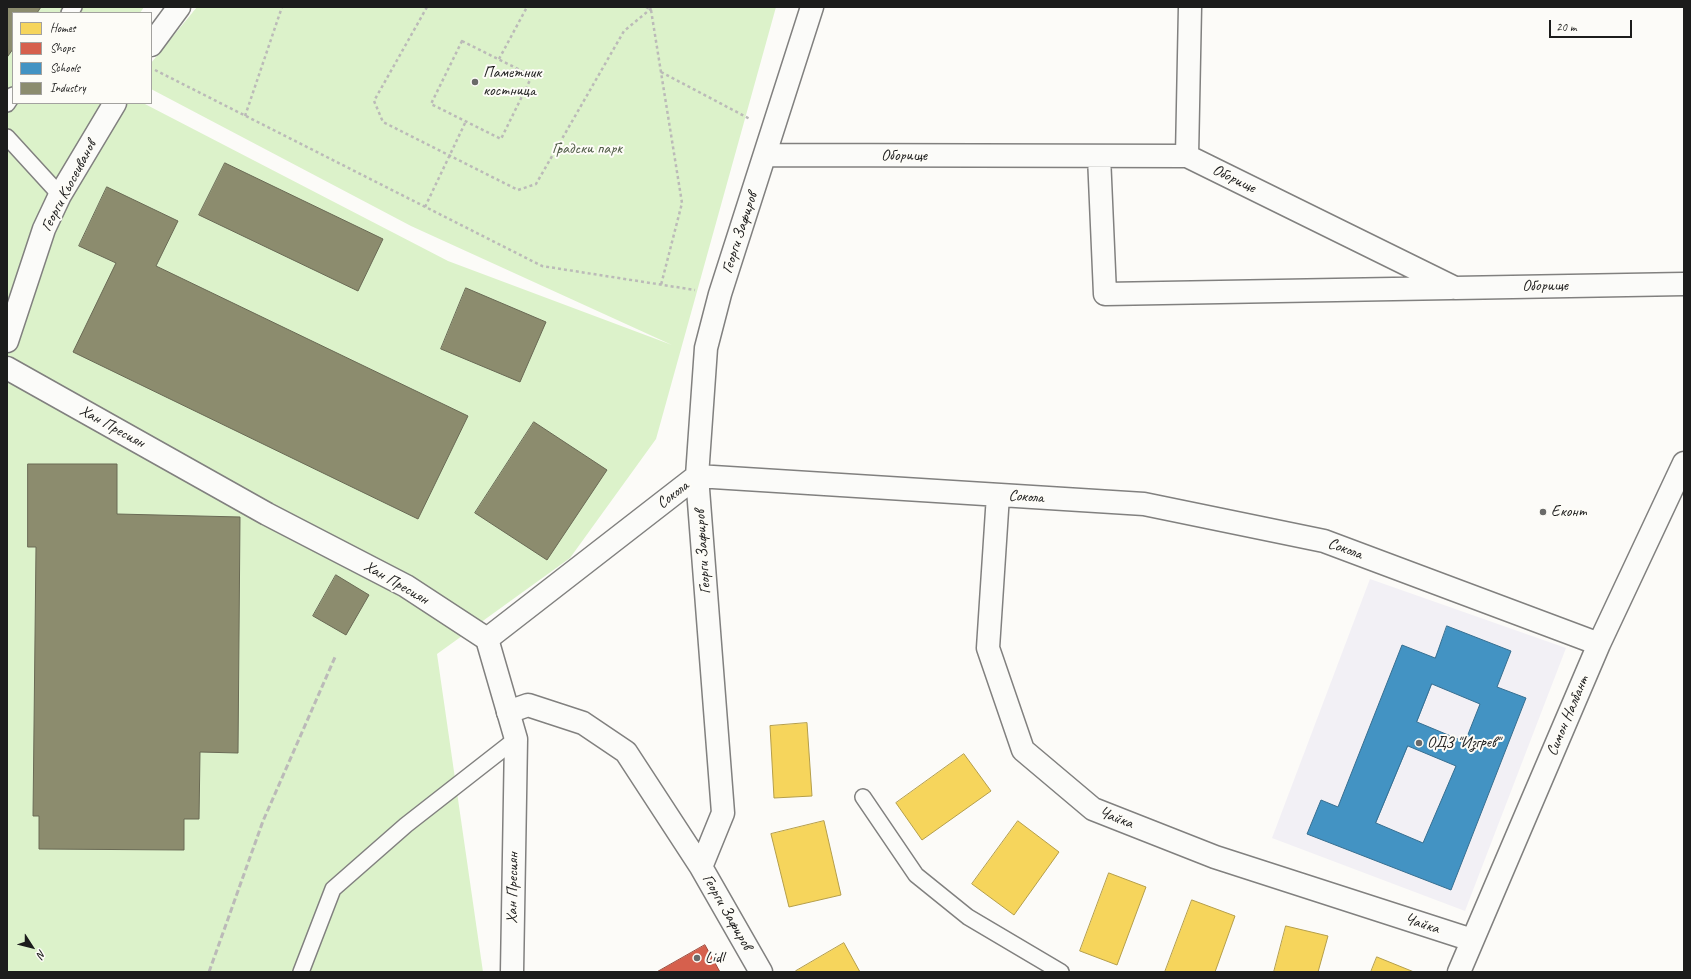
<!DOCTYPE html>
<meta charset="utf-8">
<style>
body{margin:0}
#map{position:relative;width:1691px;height:979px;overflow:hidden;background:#fcfbf8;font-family:Caveat,sans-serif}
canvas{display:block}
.frame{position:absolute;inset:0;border:8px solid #1c1c1c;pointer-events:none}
.legend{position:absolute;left:12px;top:12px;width:140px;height:92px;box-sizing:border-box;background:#fdfcf7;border:1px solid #a3a29f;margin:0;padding:5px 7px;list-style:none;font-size:12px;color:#1c1c1c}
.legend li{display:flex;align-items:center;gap:8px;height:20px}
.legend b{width:20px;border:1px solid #a3a29f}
.north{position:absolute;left:12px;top:927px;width:40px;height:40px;-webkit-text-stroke:3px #fdfcf7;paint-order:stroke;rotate:126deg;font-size:11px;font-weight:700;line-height:16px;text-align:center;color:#1c1c1c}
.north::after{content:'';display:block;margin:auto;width:14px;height:18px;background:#1c1c1c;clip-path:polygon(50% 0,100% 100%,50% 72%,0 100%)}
.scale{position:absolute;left:1549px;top:20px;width:83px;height:18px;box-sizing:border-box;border:2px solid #1c1c1c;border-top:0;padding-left:5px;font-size:12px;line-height:14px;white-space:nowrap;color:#1c1c1c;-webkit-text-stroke:3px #fdfcf7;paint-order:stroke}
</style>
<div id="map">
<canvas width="1691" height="979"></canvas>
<div class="frame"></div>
<ul class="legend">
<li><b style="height:11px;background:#f6d55c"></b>Homes</li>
<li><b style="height:11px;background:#d6604d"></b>Shops</li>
<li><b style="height:11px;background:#4393c3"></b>Schools</li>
<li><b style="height:11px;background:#8c8c6e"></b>Industry</li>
</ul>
<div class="north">N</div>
<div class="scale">20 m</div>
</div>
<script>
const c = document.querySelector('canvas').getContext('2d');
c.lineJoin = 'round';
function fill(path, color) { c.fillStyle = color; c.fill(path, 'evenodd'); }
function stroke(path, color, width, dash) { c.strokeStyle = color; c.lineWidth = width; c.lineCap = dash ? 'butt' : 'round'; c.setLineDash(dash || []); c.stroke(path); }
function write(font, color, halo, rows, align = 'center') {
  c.font = font + ' Caveat,sans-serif'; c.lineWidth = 4; c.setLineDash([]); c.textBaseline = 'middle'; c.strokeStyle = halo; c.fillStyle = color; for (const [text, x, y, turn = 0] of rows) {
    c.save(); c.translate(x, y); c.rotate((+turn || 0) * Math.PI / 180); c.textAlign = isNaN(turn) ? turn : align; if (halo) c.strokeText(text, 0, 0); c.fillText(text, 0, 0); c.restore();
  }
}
fill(new Path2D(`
 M1370 579 1566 648 1465 911 1272 838Z`), '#f2f0f5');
fill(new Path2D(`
 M7 7H144L140 13H13V103H143L448 261 672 345 411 226 151 89V63L197 7H776L656 439 570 558 437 654 483 972H7Z`), '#dcf2ca');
const homes = new Path2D(`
 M807 723 812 796 774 798 770 726Z
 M964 754 991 791 922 840 896 803Z
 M824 821 841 895 789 907 771 834Z
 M1018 821 1059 852 1014 915 972 884Z
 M1109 873 1146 887 1117 965 1080 951Z
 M1192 900 1235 916 1215 972H1165Z
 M1286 926 1328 936 1318 972H1274Z
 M844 943 860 972H797L796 971Z
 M1377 957 1414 972H1371Z`);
fill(homes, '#f6d55c');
stroke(homes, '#b59e49', 1);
const shops = new Path2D(`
 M705 945 720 972H657Z`);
fill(shops, '#d6604d');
stroke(shops, '#9e4c3e', 1);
const schools = new Path2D(`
 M1447 626 1511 651 1497 687 1526 698 1451 890 1307 834 1321 800 1338 807 1402 645 1435 658ZM1432 684 1480 704 1465 742 1417 722ZM1408 746 1456 766 1423 843 1376 823Z`);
fill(schools, '#4393c3');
stroke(schools, '#376f91', 1);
const industry = new Path2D(`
 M7 7H41L37 13H13V49L8 56Z
 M225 163 383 239 358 291 199 215Z
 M107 187 178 221 156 266 468 416 418 519 73 352 116 263 79 246Z
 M466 288 546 322 520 382 441 349Z
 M534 422 607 470 547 560 475 513Z
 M28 464H117V514L240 517 238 753 200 752 199 819H184V850L39 849V816H33L36 547H28Z
 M336 575 369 595 346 635 313 616Z`);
fill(industry, '#8c8c6e');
stroke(industry, '#6a6a55', 1);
const lane = new Path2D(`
 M69 13 74 7
 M7 104 13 95
 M7 137 60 195
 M863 797 916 875 968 917 1061 972
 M301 972 333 889 406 825 516 739`);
const street = new Path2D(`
 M765 155 1187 156 1455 288 1684 284
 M1099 156 1105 294 1451 288
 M1187 156 1190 7
 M998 495 988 648 1023 750 1093 809 1215 857 1472 940
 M487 639 697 476 1144 504 1324 541 1599 644
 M508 712 528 705 583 723 626 752 701 867
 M761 972 701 867 723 813 697 476 706 348 720 294 812 7
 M1459 972 1599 644 1684 463`);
const secondary = new Path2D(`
 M151 45 179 7
 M7 341 44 229 60 195 115 103
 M7 368 267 514 406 586 487 639 516 739 512 972`);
stroke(lane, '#81807f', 18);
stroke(street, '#81807f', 25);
stroke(secondary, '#81807f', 25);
stroke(new Path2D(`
 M427 7 374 101 383 122 518 190 536 184 624 31 653 7
 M646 7 651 10 682 203 661 285
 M462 41 532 76 501 139 431 104Z
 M499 59 527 7
 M155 70 542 266 695 290
 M661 72 750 119
 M245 116 282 7
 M425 207 466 121`), '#bbbab8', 2.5, [3, 3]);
stroke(lane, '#fbfbf9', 15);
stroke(street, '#fbfbf9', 22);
stroke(secondary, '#fbfbf9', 22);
stroke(new Path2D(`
 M209 972 263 821 336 655`), '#bbbab8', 3, [6, 3]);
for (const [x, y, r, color] of [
 [475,82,4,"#6a6a69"],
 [1543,512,4,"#6a6a69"],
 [1419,743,4,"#6a6a69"],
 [697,958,4,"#6a6a69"]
]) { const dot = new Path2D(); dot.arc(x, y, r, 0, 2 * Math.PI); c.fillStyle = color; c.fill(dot); stroke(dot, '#fdfcf7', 1.5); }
write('16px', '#1c1c1c', '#fdfcf7', [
 ["Паметник",483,73],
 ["костница",483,91],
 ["Еконт",1551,512],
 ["ОДЗ \"Изгрев\"",1427,743],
 ["Lidl",705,958]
], 'left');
write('16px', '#4e5a45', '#fdfcf7', [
 ["Градски парк",587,149]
]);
write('16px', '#1c1c1c', '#fdfcf7', [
 ["Оборище",904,156],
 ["Оборище",1234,179,26],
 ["Георги Кьосеиванов",69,186,-62],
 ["Георги Зафиров",740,233,-72],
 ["Оборище",1545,286,-1],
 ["Хан Пресиян",112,427,29],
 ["Сокола",673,495,-38],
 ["Сокола",1026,497,4],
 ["Сокола",1345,549,20],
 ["Георги Зафиров",703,552,-94],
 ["Хан Пресиян",396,583,30],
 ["Симон Налбант",1568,716,-67],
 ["Чайка",1116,818,21],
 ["Хан Пресиян",513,888,-89],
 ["Георги Зафиров",727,912,60],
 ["Чайка",1422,924,18]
]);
</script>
